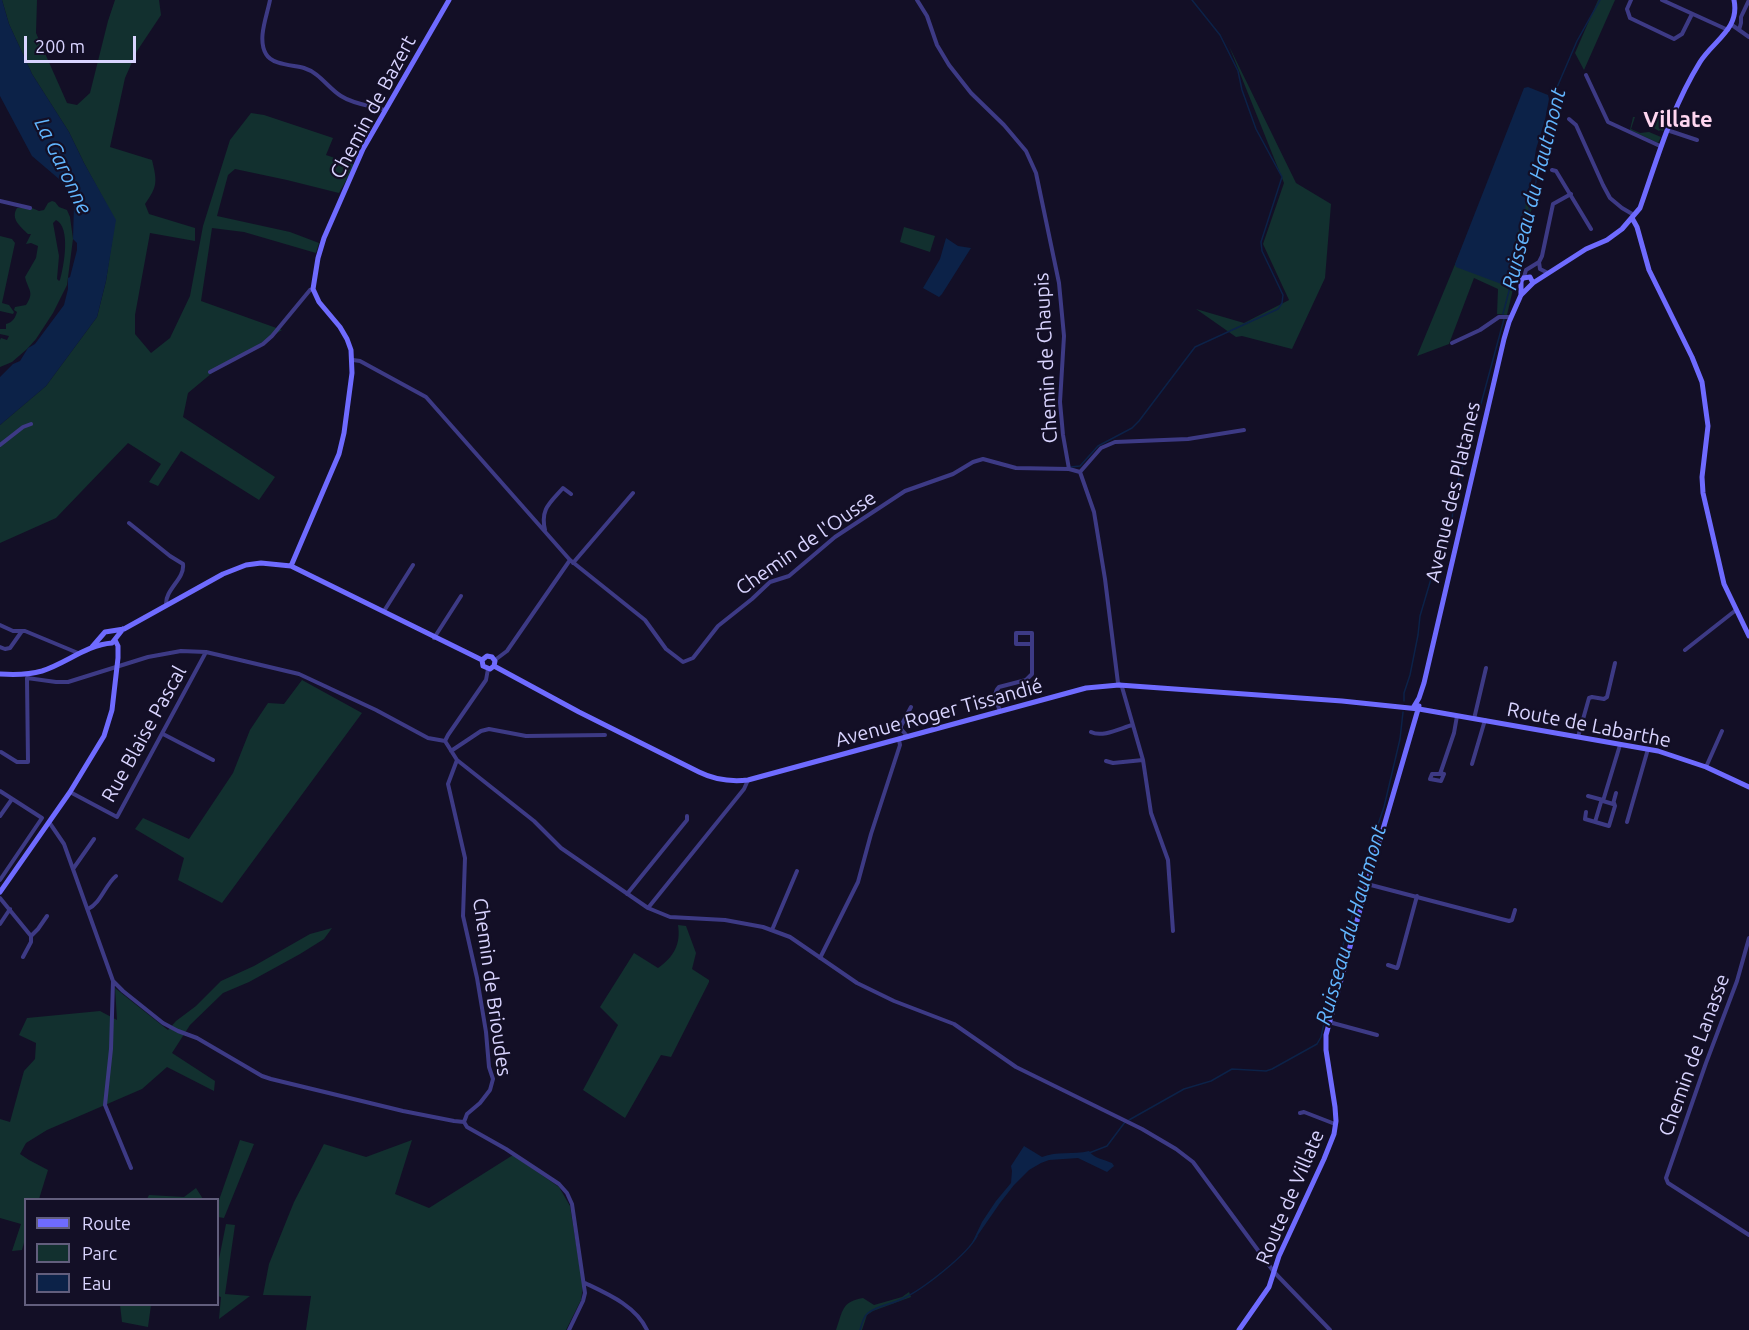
<!DOCTYPE html>
<meta charset="utf-8">
<style>
body{margin:0}
#map{position:relative;width:1749px;height:1330px;overflow:hidden;background:#130f26;font-family:Ubuntu,sans-serif}
canvas{display:block}
.legend{position:absolute;left:24px;top:1198px;width:195px;height:108px;box-sizing:border-box;background:#130f26;border:2px solid #625e7d;margin:0;padding:8px 10px;list-style:none;font-size:18px;color:#d9d4ff}
.legend li{display:flex;align-items:center;gap:12px;height:30px}
.legend b{width:30px;border:2px solid #625e7d}
.scale{position:absolute;left:24px;top:36px;width:112px;height:27px;box-sizing:border-box;border:3px solid #d9d4ff;border-top:0;padding-left:8px;font-size:18px;line-height:21px;white-space:nowrap;color:#d9d4ff;-webkit-text-stroke:4px #130f26;paint-order:stroke}
</style>
<div id="map">
<canvas width="1749" height="1330"></canvas>
<ul class="legend">
<li><b style="height:8px;background:#6f6bff"></b>Route</li>
<li><b style="height:16px;background:#12302f"></b>Parc</li>
<li><b style="height:16px;background:#0c2248"></b>Eau</li>
</ul>
<div class="scale">200 m</div>
</div>
<script>
const c = document.querySelector('canvas').getContext('2d');
c.lineJoin = 'round';
function fill(path, color) { c.fillStyle = color; c.fill(path, 'evenodd'); }
function stroke(path, color, width, dash) { c.strokeStyle = color; c.lineWidth = width; c.lineCap = dash ? 'butt' : 'round'; c.setLineDash(dash || []); c.stroke(path); }
function write(font, color, halo, rows, align = 'center') {
  c.font = font + ' Ubuntu,sans-serif'; c.lineWidth = 4.5; c.setLineDash([]); c.textBaseline = 'middle'; c.strokeStyle = halo; c.fillStyle = color; for (const [text, x, y, turn = 0] of rows) {
    c.save(); c.translate(x, y); c.rotate((+turn || 0) * Math.PI / 180); c.textAlign = isNaN(turn) ? turn : align; if (halo) c.strokeText(text, 0, 0); c.fillText(text, 0, 0); c.restore();
  }
}
fill(new Path2D(`
 M2 0H37L36 33 67 103 77 105 90 93 108 21 115 0H159L161 15 137 51 125 78 110 147 152 160C157 181 158 186 145 204L149 214 195 228V241L150 233 135 315V334L151 353 170 338 190 296 203 226 230 140 251 113 264 115 333 138 326 155 355 165 339 193 287 180 235 169 228 175 217 216 290 232 319 243 316 253 244 232 212 228 201 301 282 330 212 373 188 393 183 417 275 477 259 500 181 451 158 486 149 482 161 464 128 443 56 518 0 543V425L46 386 97 317 106 281 115 220 84 163 69 132 32 74 9 24Z
 M1598 0H1615L1584 70 1575 53Z
 M1229 46 1296 183 1331 204 1325 278 1292 349 1242 336 1236 337 1196 309 1244 323 1289 300 1263 244 1284 183Z
 M1656 116 1666 121 1663 131 1660 130 1659 131 1652 127Z
 M1633 117H1635L1631 129 1640 133 1649 132 1661 137 1658 143 1630 130Z
 M1490 180 1533 203 1507 315 1497 314 1498 289 1474 278 1449 344 1417 356Z
 M52 201 55 202 59 207 67 210 70 217 73 239 67 285 53 313 36 339 27 349 12 362 0 367V340L1 338 7 340 9 336 0 334V329H6V324C13 322 15 318 17 312L14 310 15 307 26 305C35 292 28 290 25 277L36 258 38 246 31 243 26 244 31 234H28C21 227 10 219 17 208H32L39 211 44 210 48 203ZM56 220C71 227 64 266 60 280L59 281 57 279 59 256 53 223Z
 M904 227 935 236 930 252 900 242Z
 M0 236 12 239 15 243 2 303 9 305 14 312 13 314 0 311Z
 M302 680 362 713 222 903 178 880 184 858 135 829 143 818 189 839 233 773 250 730 268 703 284 704Z
 M678 925 686 926 696 953 692 969 709 980V982L671 1057 661 1055 625 1118 583 1090 618 1025 600 1007 634 953 658 968C674 957 681 944 678 925Z
 M332 928 324 939 300 954 249 982 223 993 190 1025 172 1053 215 1081 214 1091 167 1067 142 1089 47 1130 26 1143 20 1154 29 1160 48 1170 39 1199 26 1200 25 1239 22 1250 12 1251 21 1224 0 1218V1119L10 1122 24 1071 35 1059 36 1043 19 1035 27 1018 100 1011 117 1020 115 988 168 1030 176 1021 196 1006 221 981 254 966 310 934Z
 M240 1140 254 1144 224 1218 218 1217V1203Z
 M412 1140 395 1194 429 1208 513 1155 559 1187 570 1206 583 1287 581 1300 566 1330H306L311 1296 263 1295 269 1264 294 1202 324 1144 366 1157Z
 M196 1188 203 1199H147L149 1195 184 1197Z
 M226 1224 235 1225 225 1294 250 1296 219 1319 221 1297 218 1296V1264Z
 M909 1292 911 1297 873 1311 867 1315 862 1330H836C843 1311 841 1302 863 1298L874 1305 902 1297Z
 M120 1305H151L148 1327 122 1322Z`), '#12302f');
fill(new Path2D(`
 M0 0H2L9 24 32 74 69 132 84 163 116 220 106 281 97 317 46 386 0 425V377L13 364 20 361 28 348 35 344 64 305 68 289V278L70 277 77 250V243L73 239 74 205 71 195 59 179 32 156 0 96Z
 M1528 87 1548 95 1549 99 1545 120 1536 149 1531 182 1526 195 1525 214 1516 237 1508 282 1504 285 1456 267 1455 264 1524 88Z
 M946 238 958 246 971 248 942 294 939 297 923 288 940 259Z
 M1024 1146 1042 1157C1057 1151 1073 1155 1089 1151 1095 1159 1103 1159 1112 1163L1114 1166 1107 1172 1078 1158 1049 1160 1041 1163 1029 1170 1014 1185 1000 1203 971 1245 982 1222 996 1201 1011 1183 1012 1171 1011 1166Z`), '#0c2248');
stroke(new Path2D(`
 M1503 314 1515 268 1521 236 1529 211 1530 197 1536 182 1537 164 1552 122 1555 92 1577 41 1600 0
 M1070 467 1080 466 1098 446 1132 428 1139 421 1195 347 1278 309 1282 303 1283 295 1262 251 1261 242 1282 177 1256 129 1242 90 1238 71 1220 35 1192 0
 M1404 701V693L1410 675 1418 635 1420 616 1439 552 1443 535 1452 521 1454 497 1460 474 1469 448 1504 319
 M1129 1120 1184 1089 1211 1081 1232 1069 1266 1071 1272 1069 1317 1044 1321 1037 1337 965 1355 906 1361 874 1384 807 1400 739 1403 712
 M1089 1153 1107 1146 1125 1122
 M860 1330C862 1324 863 1317 868 1313 877 1306 892 1304 902 1299 922 1290 967 1255 977 1236`), '#0c2248', 1.5);
stroke(new Path2D(`
 M270 0C267 16 257 39 266 54 272 65 293 65 304 68 320 73 327 87 341 96 353 104 371 106 385 110
 M917 0 927 16 937 45 949 65 971 93 1004 125 1026 151 1036 173 1059 283 1064 336 1060 402 1063 435 1069 469
 M1631 0 1627 9 1630 18 1674 39 1682 34 1692 14
 M1662 0 1728 30
 M1732 25 1749 37
 M1739 30 1741 23V17L1749 0
 M1586 75 1608 122 1660 146
 M1569 119 1576 125 1603 185 1610 198 1622 208 1634 215
 M1667 130 1697 140
 M1552 170 1556 171 1591 229
 M0 201 30 208
 M1539 262 1540 269 1548 273
 M1524 277 1526 270 1539 262 1542 256 1553 204 1571 194
 M1452 343 1480 330 1499 317H1511
 M353 360 360 361 426 397 570 560 645 620 666 649 683 662 693 658 718 626 752 599 770 582 789 576 835 537 905 491 953 474 973 462 983 459 1016 468 1069 469 1080 472
 M210 372 263 344 272 336 310 290 313 289
 M0 445 23 427 31 424
 M1080 472 1094 512 1105 579 1118 683 1122 687 1143 760 1151 813 1168 860 1173 931
 M1080 472 1101 448 1115 442 1188 439 1244 430
 M129 523 170 556 183 564C185 579 165 589 166 605
 M545 530C540 509 550 503 563 488L571 494
 M573 563 633 493
 M384 611 413 565
 M0 625 13 631H25L78 653
 M434 638 461 596
 M0 647 5 649 10 648 22 631
 M1685 650 1736 610
 M495 660 507 651 570 560
 M488 669 486 680 448 735 445 741 457 760 448 784 465 858 463 916 477 978 486 1032 489 1067 493 1079 490 1090 480 1103 467 1114 464 1122 467 1127 506 1149 559 1184 567 1193 572 1204 585 1293 583 1301 569 1330
 M27 678 56 682H68L148 657 181 651 206 652 299 674 376 710 428 738 445 741
 M1000 711C997 703 992 694 999 687L1026 680 1032 674V633H1016V644H1032
 M1474 719 1486 668
 M1091 732C1102 738 1121 728 1132 725
 M163 734 213 760
 M908 737 901 729V726L911 707
 M1578 737 1589 698 1592 697 1604 699 1607 697 1615 663
 M451 751 481 731 489 729 526 736 605 735
 M1 752 17 762H28L27 678
 M457 760 534 821 561 848 648 908 670 917 725 920 763 927 790 937 857 983 894 1001 954 1024 1016 1067 1142 1129 1176 1149 1193 1162 1274 1272 1330 1330
 M1106 761 1113 763 1143 760
 M1472 764 1485 720
 M1706 767 1722 731
 M1440 773 1444 774 1441 781 1430 779 1432 774H1440L1454 733 1457 716
 M0 791 42 818 0 880
 M70 792 117 817 206 652
 M1616 793 1613 804 1603 801 1620 745
 M1588 796 1603 800
 M1586 812 1585 819 1609 826 1615 806 1614 803
 M0 816 12 799
 M49 822 64 844 113 981 123 991 163 1023 178 1031 197 1038 262 1076 271 1079 403 1111 454 1121 464 1122
 M1595 822 1601 802 1603 801
 M1627 822 1648 749
 M73 869 94 839
 M1367 884 1509 921 1512 920 1515 910
 M627 894 687 820V816
 M0 898 31 936V942L23 957
 M648 908 744 789 748 780
 M88 909C101 903 105 885 116 876
 M0 924 10 909
 M772 930 797 871
 M31 936 38 929 47 916
 M1749 938 1737 981 1706 1063 1666 1178 1668 1183 1749 1235
 M820 958 858 882 871 834 900 745 899 740
 M1388 965 1397 968 1398 966 1417 896
 M113 981 111 1049 105 1105 131 1168
 M1329 1022 1377 1035
 M1300 1113 1304 1112 1335 1124
 M585 1283C608 1294 636 1306 647 1330`), '#3d3a85', 4);
stroke(new Path2D(`
 M1632 218 1637 227 1649 270 1692 357 1702 382 1708 426 1702 477 1703 493 1724 584 1749 636
 M1521 295V281L1523 278 1530 277 1533 283
 M291 566 339 454 344 433 352 373 351 350 347 339 340 327 319 302 313 289 318 258 324 238 363 149 449 0
 M92 647 105 632 124 629 223 574 246 565 261 563 291 566 482 660
 M482 660 487 656 492 657 495 661 494 666
 M482 660 483 666 490 669 494 666
 M494 666 579 712 699 772C715 780 730 782 748 780L1086 688 1119 685 1342 701 1419 709 1658 751 1706 767 1749 787
 M0 674C14 675 28 675 42 671 67 663 86 645 112 643L123 629
 M1413 708 1419 698 1424 683 1504 339 1509 322 1521 295 1533 283 1586 249 1607 240 1622 229 1640 208C1658 157 1671 109 1700 62 1714 40 1740 29 1734 0
 M0 892 70 792 104 736 112 710 118 658V646L115 640
 M1239 1330 1269 1287 1279 1256 1324 1159 1334 1134 1336 1121 1335 1107 1326 1050V1035L1367 884 1419 706`), '#6f6bff', 5);
write('20px', '#d9d4ff', '#130f26', [
 ["Chemin de Bazert",373,107,-62],
 ["Chemin de Chaupis",1046,358,-93],
 ["Avenue des Platanes",1453,492,-77],
 ["Chemin de l'Ousse",806,543,-35],
 ["Avenue Roger Tissandié",939,713,-15],
 ["Route de Labarthe",1589,725,11],
 ["Rue Blaise Pascal",144,734,-61],
 ["Chemin de Brioudes",492,987,82],
 ["Chemin de Lanasse",1694,1055,-70],
 ["Route de Villate",1290,1197,-67]
]);
write('italic 21px', '#62b6ff', '#130f26', [
 ["La Garonne",63,166,64],
 ["Ruisseau du Hautmont",1534,189,-76],
 ["Ruisseau du Hautmont",1351,925,-74]
]);
write('bold 22px', '#ffd6f0', '#130f26', [
 ["Villate",1678,120]
]);
</script>
